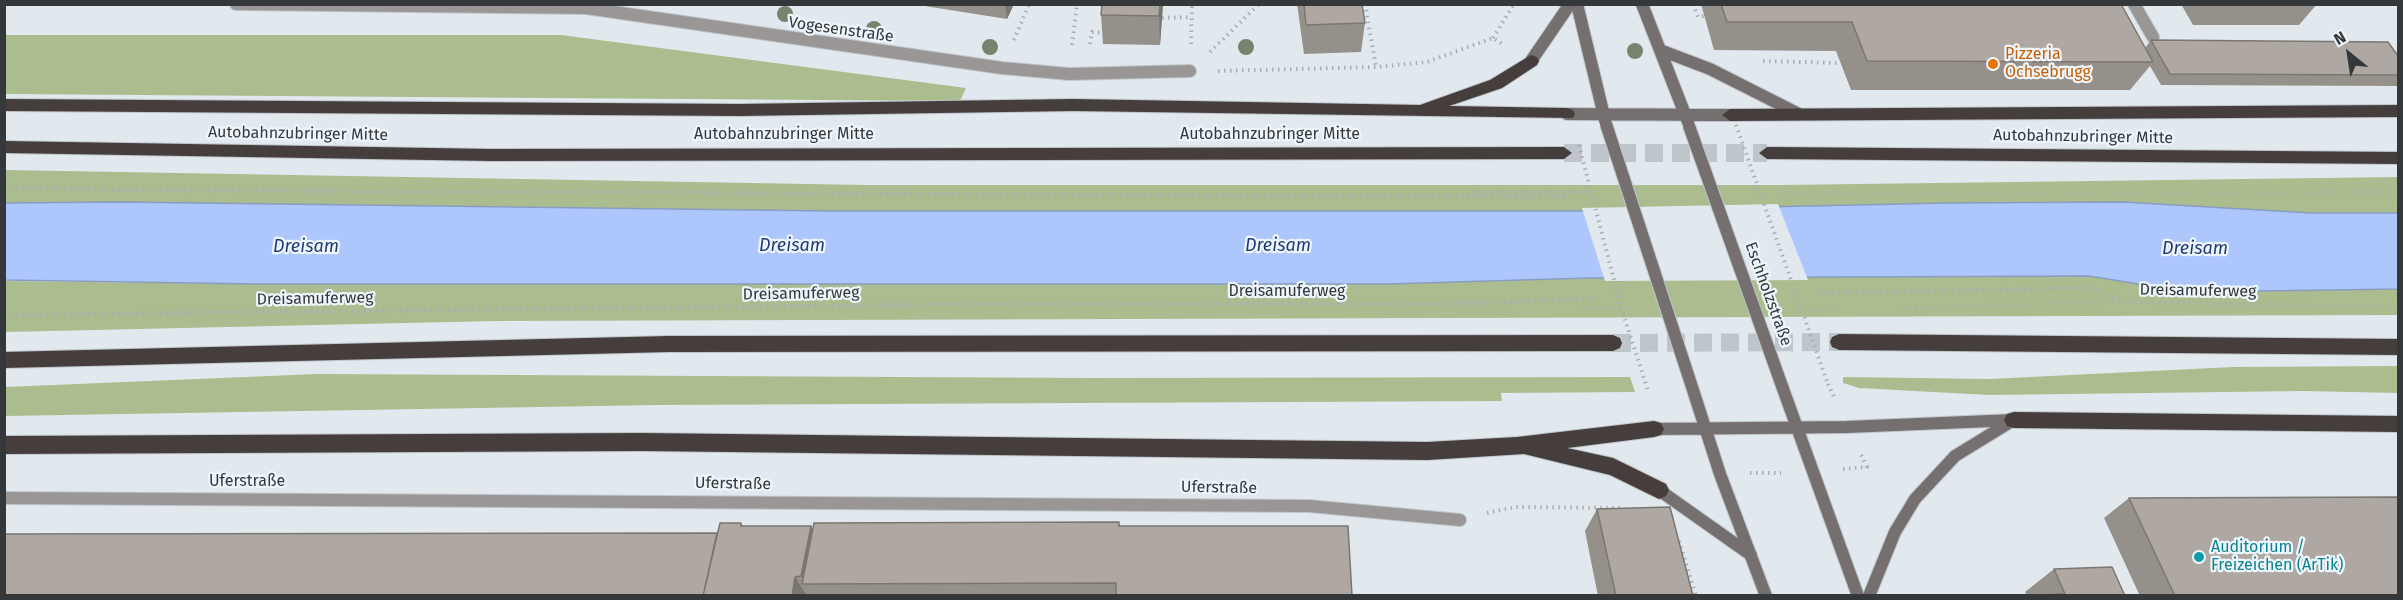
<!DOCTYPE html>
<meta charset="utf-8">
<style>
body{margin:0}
#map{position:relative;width:2403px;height:600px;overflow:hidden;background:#e1e9ef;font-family:"Fira Sans",sans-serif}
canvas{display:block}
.frame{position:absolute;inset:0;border:6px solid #35383a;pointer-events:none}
.north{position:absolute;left:2319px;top:24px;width:60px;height:60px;-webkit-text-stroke:4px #eef6fc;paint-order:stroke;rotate:330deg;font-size:16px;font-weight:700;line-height:24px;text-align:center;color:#35383a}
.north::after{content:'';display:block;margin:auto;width:21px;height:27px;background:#35383a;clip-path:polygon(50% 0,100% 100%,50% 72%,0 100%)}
</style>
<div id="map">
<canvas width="2403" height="600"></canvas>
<div class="frame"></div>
<div class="north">N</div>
</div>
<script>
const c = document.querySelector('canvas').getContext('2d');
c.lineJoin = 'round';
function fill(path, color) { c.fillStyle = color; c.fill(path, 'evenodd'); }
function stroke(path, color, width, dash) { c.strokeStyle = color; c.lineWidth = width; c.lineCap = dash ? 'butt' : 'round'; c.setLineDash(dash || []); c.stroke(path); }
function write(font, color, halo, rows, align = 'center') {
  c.font = font + ' "Fira Sans",sans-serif'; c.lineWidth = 4.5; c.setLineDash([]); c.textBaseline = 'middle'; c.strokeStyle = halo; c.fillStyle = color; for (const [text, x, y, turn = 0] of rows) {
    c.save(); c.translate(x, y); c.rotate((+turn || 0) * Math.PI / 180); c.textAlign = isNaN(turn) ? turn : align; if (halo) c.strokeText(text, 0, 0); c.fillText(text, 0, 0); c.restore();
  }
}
fill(new Path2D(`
 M5 35H561L966 88 960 101 5 94Z
 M5 170 866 185H1781L2398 177V213H2312L1947 203 1580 211H830L292 204 5 203Z
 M2089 276 2188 292 2398 289V315L496 321 5 332V281L256 284H1387L1589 278Z
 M2398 366V393L2304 391 1989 395 1859 388 1843 383V377L1989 379 2233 367Z
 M317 374 1097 378 1630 377 1635 392 1501 393 1502 401 658 405 5 416V387Z`), '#abbd8e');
const water = new Path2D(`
 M119 202 830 211H1580L1947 203 2123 202 2312 213H2398V289L2188 292 2089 276 1589 278 1387 284H256L5 280V203Z`);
fill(water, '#adc7fd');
stroke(water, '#899cc2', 1.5);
fill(new Path2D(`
 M1778 204 1808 280 1605 281 1582 208Z`), '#e1e9ef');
stroke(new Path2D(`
 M1564 153H1767
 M1613 343 1839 342`), '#bfc6cb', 18, [18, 9]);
const lane = new Path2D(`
 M2134 4 2153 37`);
const street = new Path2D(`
 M236 4 586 8 1002 68 1069 74 1190 71
 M4 498 1309 506 1460 520`);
const secondary = new Path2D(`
 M1577 4 1605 120
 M1642 4 1688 122
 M1660 50 1710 69 1799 114
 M1531 61 1570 4
 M1567 114 1730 115
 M1782 386 1858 596
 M1693 390 1720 474 1766 596
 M1654 429 1847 427 2014 420
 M1659 490 1751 555
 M1869 596 1895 532 1915 499 1955 456 2012 421`);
const highway = new Path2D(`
 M1531 55 1537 57 1539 61 1537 65 1502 88 1449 106 1567 108 1573 110 1575 114 1573 118 1073 111 739 116 4 111V99L739 104 1073 99 1420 105 1490 80Z
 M2398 105V117L1730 121 1722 115 1730 109Z
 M4 141 492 149 1564 147 1572 153 1564 159 492 161 4 153Z
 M1767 147 2398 152V164L1767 159 1759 153Z
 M1839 334 2398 339V355L1839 350 1832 347 1830 342 1832 337Z
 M1613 335 1620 338 1622 343 1620 348 1613 351 669 352 4 368V352L669 336Z
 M2014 412 2398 416V432L2014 428 2007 426 2004 420 2007 414Z
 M1654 421 1661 423 1664 429 1661 435 1654 437 1567 448 1613 458 1666 484 1669 490 1666 496 1659 499 1610 475 1524 454 1427 460 642 451 4 454V436L642 433 1427 442 1517 437Z`);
stroke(lane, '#bfc6cb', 14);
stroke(street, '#bfc6cb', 14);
stroke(secondary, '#bfc6cb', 14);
stroke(highway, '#bfc6cb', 2);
stroke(new Path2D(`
 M1365 4 1376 67
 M1693 4 1698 17 1704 16
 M1162 18 1192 17
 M1493 38 1514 4
 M1014 40 1029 4
 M1090 44 1092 32 1104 33
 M1191 44 1192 4
 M1072 45 1077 4
 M1210 52 1259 4
 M1763 61 1841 63
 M1218 71 1376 67 1427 62 1493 38 1504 45
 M4 187 108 190 1568 197
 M1781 193 2398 192
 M1467 196 1475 192H1591
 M1820 293 2090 288 2124 302 2398 307
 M1583 308 1621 307
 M1897 308 2121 302
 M1801 310 1833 309
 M4 315 885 305 1496 303 1598 298
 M1828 384 1834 397
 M1843 469 1867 467 1861 455
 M1750 473H1781
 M1487 513 1516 507 1620 508
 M1679 541 1696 596`), '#a8aeb3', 4, [1.5, 4.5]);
stroke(lane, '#9b9696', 12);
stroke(street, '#9b9696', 12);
stroke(secondary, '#766f6f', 12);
fill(highway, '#463d3d');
const secondaryBridge = new Path2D(`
 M1606 124 1693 390
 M1689 126 1782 386`);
stroke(secondaryBridge, '#bfc6cb', 14, []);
stroke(new Path2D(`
 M1736 125 1828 384
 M1579 145 1621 307 1648 391`), '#a8aeb3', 4, [1.5, 4.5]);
stroke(secondaryBridge, '#766f6f', 12);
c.fillStyle = '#78836e';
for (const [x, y] of [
 [785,14],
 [874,29],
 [990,47],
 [1246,47],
 [1635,51]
]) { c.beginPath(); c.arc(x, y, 8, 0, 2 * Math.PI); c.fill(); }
fill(new Path2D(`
 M912 4H1014L1007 19Z
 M1102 4H1163L1160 45 1103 44 1101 15Z
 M1297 4H1362L1365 23 1361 52 1304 54Z
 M1701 4H2121L2145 48 2151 40 2398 56V86L2161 85 2150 66 2130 90H1851L1836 51 1714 50Z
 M2181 4H2317L2299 25H2193Z
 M2129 498 2398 596H2140L2104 518Z
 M1597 509 1693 596H1598L1585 531Z
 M741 523 743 526H811L812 529 1119 526 1352 596H4L717 533Z
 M2054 569 2125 596H2027L2025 592Z`), '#96908b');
fill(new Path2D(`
 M1005 4H1014L1007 19Z
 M1160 4H1163L1160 45 1159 16Z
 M811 526 823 548 806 584 801 576Z
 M795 577 807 596H792Z`), '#7a7671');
const building = new Path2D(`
 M1102 4H1160L1159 16 1101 15Z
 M1304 4H1362L1365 23 1306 25Z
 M1721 4H2121L2153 62 1867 61 1852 22H1727Z
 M2151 40 2388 42 2398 56V75L2170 74Z
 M2398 497V596H2175L2129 498Z
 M1670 507 1693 596H1616L1597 509Z
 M1119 522V526H1348L1352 596H1116V583L802 584 814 523Z
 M720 523H741V526H811L801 576 795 577 792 596H703Z
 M717 533 703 596H4V534Z
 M2112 567 2125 596 2042 595 2065 594 2054 569Z`);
fill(building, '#afa8a2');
stroke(building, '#7a7671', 1.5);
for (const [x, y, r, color] of [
 [1993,64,6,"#e8710a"],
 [2199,557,6,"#0f9aa8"]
]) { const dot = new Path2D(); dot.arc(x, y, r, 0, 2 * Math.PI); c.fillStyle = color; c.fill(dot); stroke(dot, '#eef6fc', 2); }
write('16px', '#35383a', '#eef6fc', [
 ["Vogesenstraße",841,30,8],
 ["Autobahnzubringer Mitte",298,134,1],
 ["Autobahnzubringer Mitte",784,135],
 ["Autobahnzubringer Mitte",1270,135],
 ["Autobahnzubringer Mitte",2083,137,1],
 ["Dreisamuferweg",2198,291,1],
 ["Dreisamuferweg",1287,292],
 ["Dreisamuferweg",801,294,-1],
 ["Eschholzstraße",1768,294,70],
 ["Dreisamuferweg",315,299,-1],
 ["Uferstraße",247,482],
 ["Uferstraße",733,484,1],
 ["Uferstraße",1219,488,1]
]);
write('16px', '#c56008', '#eef6fc', [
 ["Pizzeria",2005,55],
 ["Ochsebrugg",2005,73]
], 'left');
write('16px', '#0d838f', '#eef6fc', [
 ["Auditorium /",2211,548],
 ["Freizeichen (ArTik)",2211,566]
], 'left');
write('italic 18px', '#1f3a77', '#eef6fc', [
 ["Dreisam",792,246],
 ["Dreisam",1278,246],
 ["Dreisam",306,247],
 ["Dreisam",2195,249]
]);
</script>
